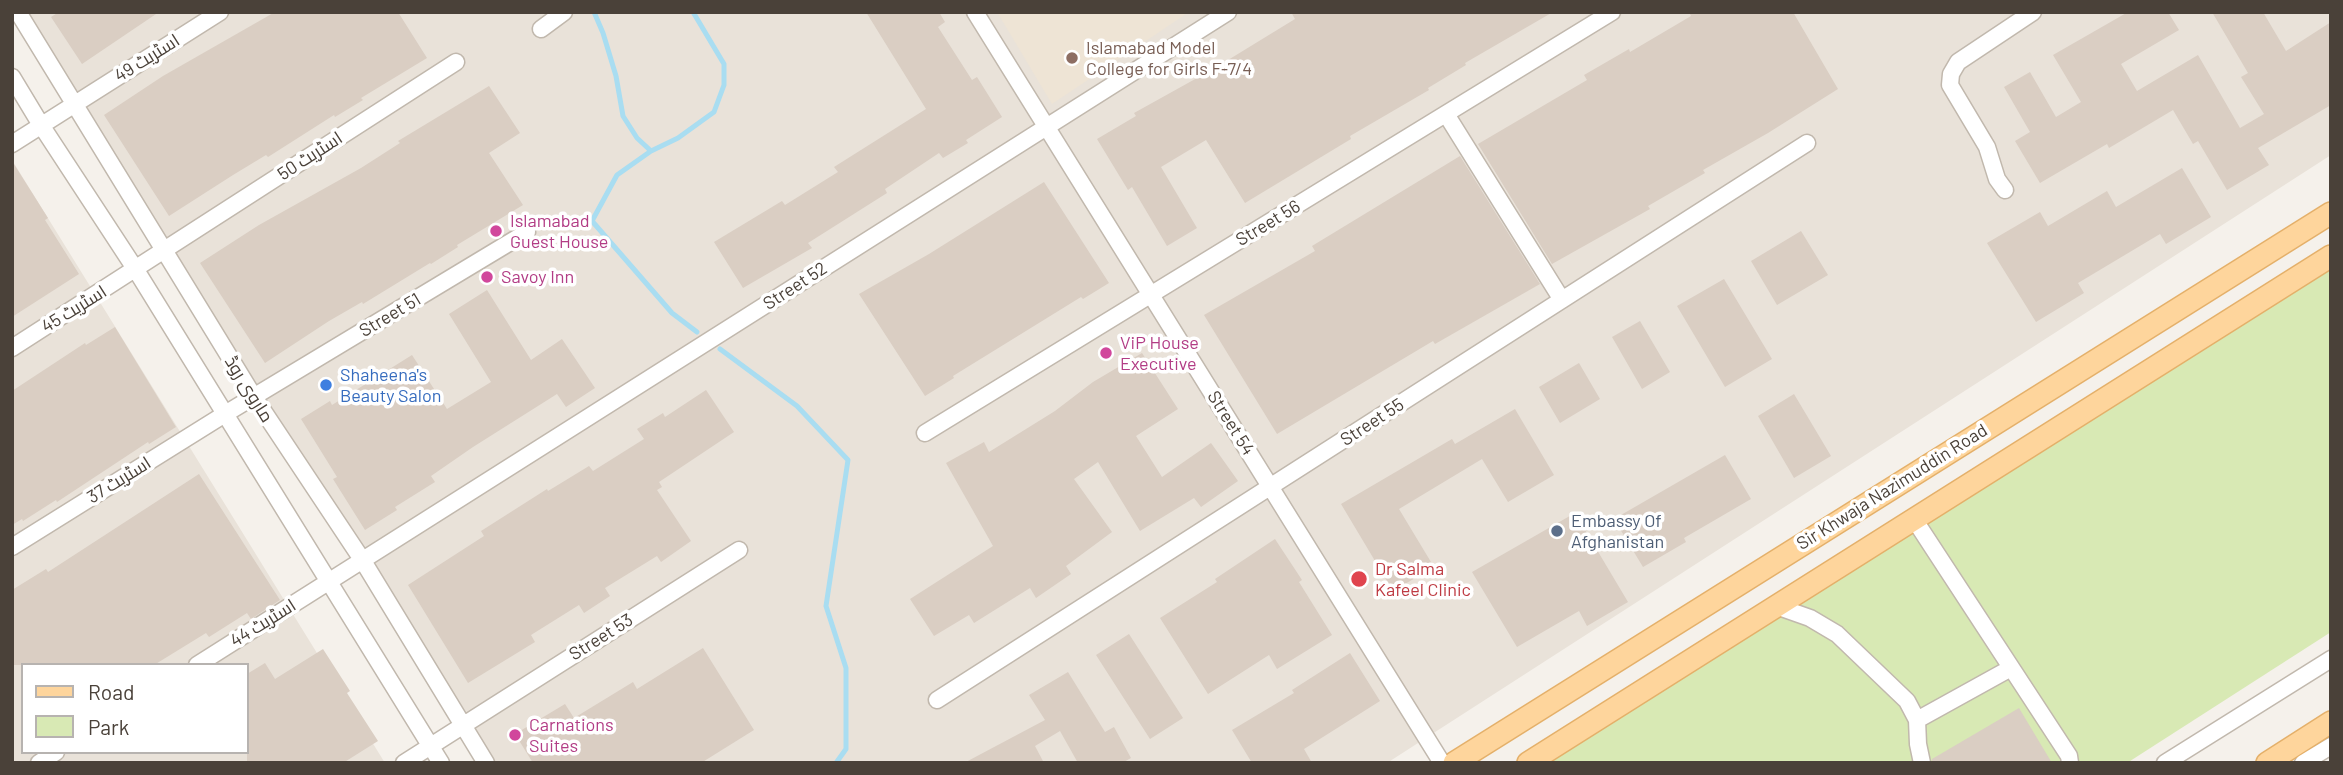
<!DOCTYPE html>
<meta charset="utf-8">
<style>
body{margin:0}
#map{position:relative;width:2343px;height:775px;overflow:hidden;background:#f5f1eb;font-family:Barlow,sans-serif}
canvas{display:block}
.frame{position:absolute;inset:0;border:14px solid #4a4139;pointer-events:none}
.legend{position:absolute;left:21px;top:663px;width:228px;height:91px;box-sizing:border-box;background:#fff;border:2px solid #b7b3b0;margin:0;padding:9px 12px;list-style:none;font-size:21px;color:#4a4139}
.legend li{display:flex;align-items:center;gap:14px;height:35px}
.legend b{width:35px;border:2px solid #b7b3b0}
</style>
<div id="map">
<canvas width="2343" height="775"></canvas>
<div class="frame"></div>
<ul class="legend">
<li><b style="height:9px;background:#fed59c"></b>Road</li>
<li><b style="height:19px;background:#d8e9b4"></b>Park</li>
</ul>
</div>
<script>
const c = document.querySelector('canvas').getContext('2d');
c.lineJoin = 'round';
function fill(path, color) { c.fillStyle = color; c.fill(path, 'evenodd'); }
function stroke(path, color, width, dash) { c.strokeStyle = color; c.lineWidth = width; c.lineCap = dash ? 'butt' : 'round'; c.setLineDash(dash || []); c.stroke(path); }
function write(font, color, halo, rows, align = 'center') {
  c.font = font + ' Barlow,Cairo,sans-serif'; c.lineWidth = 7; c.setLineDash([]); c.textBaseline = 'middle'; c.strokeStyle = halo; c.fillStyle = color; for (const [text, x, y, turn = 0] of rows) {
    c.save(); c.translate(x, y); c.rotate((+turn || 0) * Math.PI / 180); c.textAlign = isNaN(turn) ? turn : align; if (halo) c.strokeText(text, 0, 0); c.fillText(text, 0, 0); c.restore();
  }
}
fill(new Path2D(`
 M20 12H2331V155L1387 763H491Z
 M12 160 385 763H12ZM23 665H247V752H23Z`), '#e9e2d9');
fill(new Path2D(`
 M997 12H1189L1052 104Z`), '#eee4d5');
fill(new Path2D(`
 M2331 263V632L2127 763H1547Z`), '#d8e9b4');
stroke(new Path2D(`
 M594 12 603 33 616 76 623 116 637 138 651 151 617 175 592 221 672 313 697 332
 M649 152 678 138 714 112 724 85V64L693 12
 M720 349 797 406 848 460 826 606 846 668V749L836 763`), '#a9ddf1', 5);
fill(new Path2D(`
 M59 12H159L82 64 51 17Z
 M275 12H398L427 58 361 98 363 100 335 117 334 115 268 157 266 155 233 175 169 216 104 115 163 76Z
 M866 12H939L945 22 938 27 972 80 977 77 1002 117 966 140 968 143 943 158 939 153 885 189 887 193 808 243 812 248 743 288 714 242 782 201 785 205 838 172 834 167 926 109Z
 M1291 12H1553L1465 63 1466 65 1428 88 1429 90 1350 136 1351 139 1245 203 1206 140 1161 167 1197 228 1167 246 1132 187 1128 190 1097 139 1136 116 1134 113 1215 68 1295 19Z
 M1689 12H1793L1838 89 1768 133 1703 170 1705 173 1648 206 1650 209 1552 264 1478 144 1587 80 1584 75 1629 49 1630 52 1691 16Z
 M2128 12H2168L2179 30 2121 64 2137 91 2198 55 2240 128 2264 114 2241 77 2248 73 2212 12H2263L2286 51 2331 22V105L2258 148 2269 165 2227 190 2198 141 2193 144 2173 110 2109 148 2107 144 2040 183 2015 141 2030 132 2004 87 2030 72 2056 117 2081 102 2053 55Z
 M489 86 520 133 489 153 523 205 457 245 458 247 431 264 430 263 363 304 362 302 329 321 265 363 200 263 259 225 361 168 400 143 398 141Z
 M1460 156 1540 284 1435 344 1433 341 1277 434 1204 315 1315 251 1312 246Z
 M12 161 48 218 45 220 79 274 12 317Z
 M2182 168 2211 217 2166 244 2160 234 2078 283 2084 293 2036 322 1987 243 2040 212 2048 226 2107 191 2116 207Z
 M1044 182 1109 283 1083 299 1081 297 953 376 954 378 925 396 859 294 929 254Z
 M1801 231 1828 275 1777 305 1751 261Z
 M1724 279 1772 359 1725 387 1677 306Z
 M487 290 531 360 562 339 595 388 566 407 557 394 473 447 431 476 435 482 395 507 397 510 365 530 333 479 337 477 301 419 330 401 332 405 412 355 447 409 491 382 449 314Z
 M1640 321 1670 372 1642 389 1612 337Z
 M115 327 176 427 149 444 148 442 57 502 56 500 23 521 22 519 12 525V391L85 343 86 345Z
 M1142 353 1178 409 1136 436 1162 477 1211 443 1238 481 1201 507 1194 498 1140 531 1098 462 1074 479 1112 532 1066 566 1071 574 1036 598 1030 588 974 623 969 615 934 636 910 599 993 546 946 463 984 442 989 452 1055 411 1093 382Z
 M1579 363 1600 399 1560 423 1539 387Z
 M706 390 734 432 659 482 662 487 657 490 691 541 661 562 657 556 605 588 610 596 584 613 579 605 531 635 535 642 468 683 408 585 484 536 481 531 547 489 548 491 589 466 593 471 644 439 637 429 663 413 665 417Z
 M1794 394 1831 456 1794 478 1758 416Z
 M1515 409 1554 475 1508 502 1482 459 1399 509 1434 567 1393 591 1341 504 1452 439 1455 444Z
 M1725 455 1751 499 1684 538 1686 542 1643 567 1614 519Z
 M199 474 280 600 251 619 247 613 209 637 206 633 154 665H12V590L46 569 48 572Z
 M1575 513 1628 602 1587 626 1579 611 1517 647 1472 572Z
 M1275 539 1302 580 1299 582 1332 635 1277 669 1269 655 1208 694 1160 618 1217 582 1215 579Z
 M1129 634 1183 718 1150 739 1096 655Z
 M703 648 754 730 701 763H533L515 734 565 704 574 718 633 682 637 689Z
 M323 649 350 691 347 693 378 741 343 763H247V674L265 663 275 679Z
 M1350 653 1380 701 1304 749 1312 763H1252L1232 730 1294 693 1292 690Z
 M1068 672 1105 732 1114 727 1131 758 1122 763H1078L1060 731 1035 746 1044 763H964L1045 720 1029 695Z
 M2019 708 2052 763H1932V759Z`), '#dacec3');
const minor = new Path2D(`
 M18 12 254 397 363 561 486 763
 M975 12 1442 763
 M541 29 564 12
 M12 77 41 125 136 270 441 763
 M1446 114 1562 300
 M12 144 220 12
 M2005 190 1997 179 1987 147 1950 85 1951 74 1958 62 2033 12
 M12 348 456 62
 M925 433 1612 12
 M1914 519 2069 756 2070 763
 M12 547 225 414 527 232
 M1776 606 1810 618 1837 634 1907 701 1917 720 1918 744 1922 763
 M197 665 1228 12
 M937 700 1807 143
 M1917 720 2011 668
 M39 763 56 752
 M404 763 739 550
 M2165 763 2331 659
 M2303 763 2331 746`);
const major = new Path2D(`
 M1454 763 2331 213
 M1528 763 2331 256
 M2267 763 2331 722`);
stroke(minor, '#c1b8ad', 19);
stroke(major, '#e4b06a', 24);
stroke(minor, '#fff', 16);
stroke(major, '#fed59c', 21);
for (const [x, y, r, color] of [
 [1072,58,7,"#8d6e63"],
 [496,231,7,"#d1479c"],
 [487,277,7,"#d1479c"],
 [1106,353,7,"#d1479c"],
 [326,385,7,"#3f7fe0"],
 [1557,531,7,"#5c6f8a"],
 [1359,579,9,"#e0444e"],
 [515,735,7,"#d1479c"]
]) { const dot = new Path2D(); dot.arc(x, y, r, 0, 2 * Math.PI); c.fillStyle = color; c.fill(dot); stroke(dot, '#fff', 2.5); }
write('18px', '#785e54', '#fff', [
 ["Islamabad Model",1086,48],
 ["College for Girls F-7/4",1086,69]
], 'left');
write('18px', '#4a4139', '#fff', [
 ["اسٹریٹ 49",147,58,-32],
 ["اسٹریٹ 50",310,156,-33],
 ["Street 56",1268,223,-31],
 ["Street 52",795,286,-33],
 ["اسٹریٹ 45",74,309,-32],
 ["Street 51",390,315,-31],
 ["ماروی روڈ",249,389,58],
 ["Street 55",1372,422,-33],
 ["Street 54",1231,423,58],
 ["اسٹریٹ 37",119,480,-32],
 ["Sir Khwaja Nazimuddin Road",1892,487,-32],
 ["اسٹریٹ 44",263,623,-32],
 ["Street 53",601,637,-32]
]);
write('18px', '#b23c85', '#fff', [
 ["Islamabad",510,221],
 ["Guest House",510,242],
 ["Savoy Inn",501,277],
 ["ViP House",1120,343],
 ["Executive",1120,364],
 ["Carnations",529,725],
 ["Suites",529,746]
], 'left');
write('18px', '#366cbe', '#fff', [
 ["Shaheena's",340,375],
 ["Beauty Salon",340,396]
], 'left');
write('18px', '#4e5e75', '#fff', [
 ["Embassy Of",1571,521],
 ["Afghanistan",1571,542]
], 'left');
write('18px', '#be3a42', '#fff', [
 ["Dr Salma",1375,569],
 ["Kafeel Clinic",1375,590]
], 'left');
</script>
